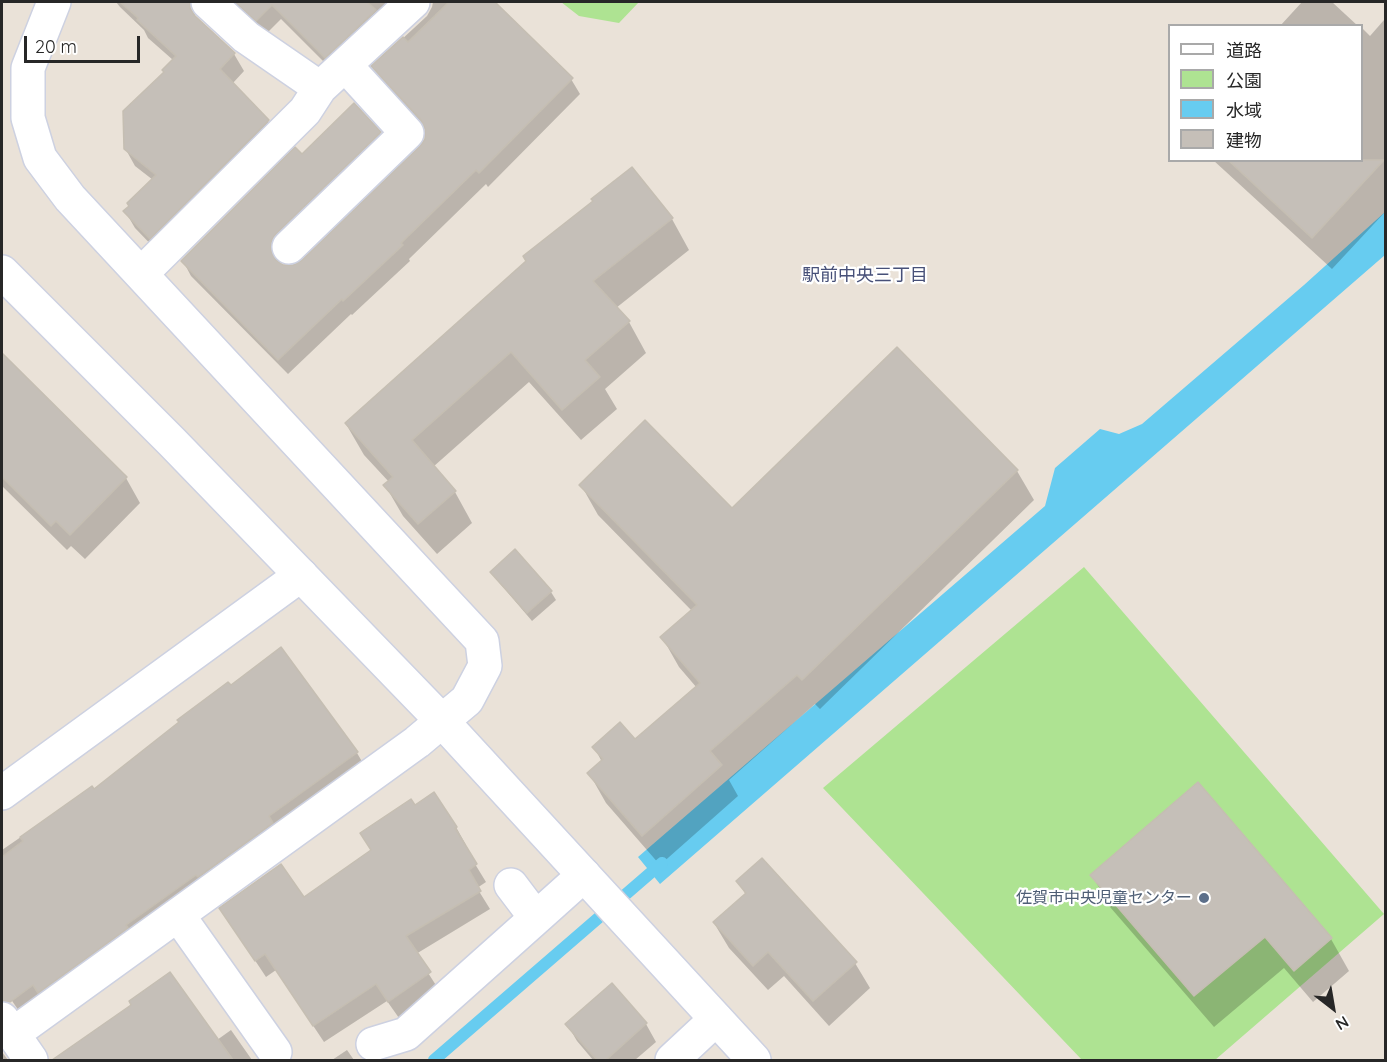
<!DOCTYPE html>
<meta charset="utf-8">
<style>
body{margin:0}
#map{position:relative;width:1387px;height:1062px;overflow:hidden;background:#eae2d8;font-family:Quicksand,"Noto Sans JP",sans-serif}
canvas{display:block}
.frame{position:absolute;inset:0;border:3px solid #272727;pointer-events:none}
.legend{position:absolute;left:1168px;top:24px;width:195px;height:138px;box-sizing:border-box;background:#fff;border:2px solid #a9a9a9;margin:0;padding:8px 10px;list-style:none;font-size:18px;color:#272727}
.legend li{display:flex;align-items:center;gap:12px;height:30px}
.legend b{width:30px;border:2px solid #a9a9a9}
.north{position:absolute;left:1303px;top:978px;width:60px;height:60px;-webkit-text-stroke:4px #fff;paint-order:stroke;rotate:149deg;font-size:16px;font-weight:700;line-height:24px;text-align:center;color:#272727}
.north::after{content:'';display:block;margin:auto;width:21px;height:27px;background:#272727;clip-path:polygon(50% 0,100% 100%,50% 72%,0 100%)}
.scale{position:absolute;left:24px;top:36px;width:116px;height:27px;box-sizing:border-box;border:3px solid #272727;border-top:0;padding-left:8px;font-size:18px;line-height:21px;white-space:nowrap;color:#272727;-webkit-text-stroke:4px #fff;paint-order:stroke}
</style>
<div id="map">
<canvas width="1387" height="1062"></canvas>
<div class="frame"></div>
<ul class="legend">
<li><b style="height:8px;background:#fff"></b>道路</li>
<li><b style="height:16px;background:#aee392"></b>公園</li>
<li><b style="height:16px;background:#67ccf0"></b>水域</li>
<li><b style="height:16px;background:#c5bfb8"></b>建物</li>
</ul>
<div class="north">N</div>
<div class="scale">20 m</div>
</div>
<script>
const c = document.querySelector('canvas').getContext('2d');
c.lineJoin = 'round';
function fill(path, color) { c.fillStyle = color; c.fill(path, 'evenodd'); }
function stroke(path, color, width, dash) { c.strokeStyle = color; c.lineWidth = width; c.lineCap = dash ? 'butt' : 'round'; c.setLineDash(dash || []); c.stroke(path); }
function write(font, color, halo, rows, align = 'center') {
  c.font = font + ' Quicksand,"Noto Sans JP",sans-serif'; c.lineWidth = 4.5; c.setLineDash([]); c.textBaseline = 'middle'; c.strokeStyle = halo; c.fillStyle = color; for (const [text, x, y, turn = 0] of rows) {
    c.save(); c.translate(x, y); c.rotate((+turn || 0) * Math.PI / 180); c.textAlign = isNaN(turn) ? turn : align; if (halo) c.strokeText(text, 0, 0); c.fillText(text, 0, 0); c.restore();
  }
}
fill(new Path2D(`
 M561 2H639L619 23 579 16Z
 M1084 567 1384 914 1215 1060H1082L823 788Z`), '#aee392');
fill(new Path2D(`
 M1385 212V255L660 884 638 857 1045 506 1055 468 1100 429 1119 434 1142 424 1304 285Z`), '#67ccf0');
fill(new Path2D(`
 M116 2H178L234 54 244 71 233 83 268 121 278 138 161 255 135 228 125 211 153 180 135 166 125 148 173 60 148 38 144 30 120 7Z
 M234 2H412L334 72 281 19 265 35 239 11Z
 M433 2H495L571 79 580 94 488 187 486 184 409 259 410 261 352 315 351 314 288 374 191 276 183 261 302 156 380 133 388 148 279 258V264L284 267 294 266 303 262 421 147 427 138V130L382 81 373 66 427 16 432 7Z
 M1302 2H1332L1358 26H1280Z
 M1384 20 1386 211 1332 269 1213 160H1362V28L1370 36Z
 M672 219 689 250 616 308 629 322 646 353 605 389 617 409 581 440 529 382 433 467 455 492 472 523 437 554 403 516 385 485 389 482 364 455 346 424Z
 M2 355 126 478 140 503 85 559 71 546 67 550 2 486Z
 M1017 471 1034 500 820 709 815 704 729 780 738 796 660 865 606 803 589 773 602 762 594 747 635 741 697 688 679 667 662 637 692 611 598 515 581 485 732 510Z
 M515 551 551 592 556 600 532 621 497 580 492 572Z
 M357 753 367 770 23 1017 2 986V850L92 788 94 791Z
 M415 807 456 827 466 845 464 846 486 882 477 888 490 909 416 954 439 990 399 1018 387 1001 324 1042 276 970 266 977 221 909 303 899 372 851Z
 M1092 875 1331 939 1349 971 1313 1002 1284 968 1214 1027 1110 907Z
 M738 882 855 963 870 988 829 1026 784 976 768 990 729 948 714 923 746 895Z
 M612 985 646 1024 656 1042 635 1060H593L577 1041 567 1024Z
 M133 1005 217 1040 231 1030 252 1060H55Z
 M347 1050 354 1060H332Z
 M2 1052 8 1060H2Z`), '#0003');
stroke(new Path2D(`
 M434 1060 662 863`), '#67ccf0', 12);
const building = new Path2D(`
 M120 2H190V8L195 16 235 53 220 69 269 120 150 239 123 211 129 206 127 203 156 175 124 149 123 111 164 72 162 70 176 56 137 20 138 18Z
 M235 2H367L376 10 325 58 272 5 256 21Z
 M449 2H495L573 78 479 173 476 170 401 243 403 245 343 301 342 299 278 360 181 261 295 147 302 154 354 103 381 132 276 234 271 241V251L276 260 283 265H293L302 260 420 146 425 139V129L421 120 371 66 403 37 408 42Z
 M1228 160H1384L1312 238Z
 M632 167 673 218 593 281 630 321 585 360 600 377 562 410 511 352 412 440 456 491 418 524 383 485 393 477 345 423 526 261 523 256 593 201 591 199Z
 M897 347 1018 470 802 680 797 675 710 751 722 765 642 836 587 773 603 759 592 747 620 722 635 739 700 683 660 637 697 605 579 485 645 420 732 508Z
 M2 353 127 477 70 535 56 521 51 526 2 477Z
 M515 549 552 591 527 613 490 572Z
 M281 647 358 752 269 816 273 823 198 877 196 875 126 925 128 928 38 993 33 985 10 1002 2 1001V857L23 841 20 837 92 786 94 789 179 722 177 720 228 682 231 685Z
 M1198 782 1332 938 1294 971 1265 937 1194 996 1090 875Z
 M434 792 457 827 455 828 477 864 469 870 481 891 406 936 431 972 388 1002 376 984 313 1026 265 954 255 961 219 908 281 864 304 897 371 850 360 833 411 799 415 805Z
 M762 858 857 962 813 1001 768 952 753 966 713 922 746 893 736 881Z
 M170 972 233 1060H52L131 1005 129 1001Z
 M612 983 647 1023 606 1060H597L565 1024Z`);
fill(building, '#c5bfb8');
stroke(building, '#c5beb2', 1.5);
const street = new Path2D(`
 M208 2 246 37 320 88
 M289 247 407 133 345 65
 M141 274 305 111 320 88 413 2
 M2 793 301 575
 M178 915 275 1052
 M536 918 584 875
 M2 1019 13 1034 417 742 467 700 485 666 482 641 70 198 40 158 28 118V68L54 2
 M13 1034 31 1060
 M373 1044 406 1034 536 918 511 885
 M672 1060 716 1019`);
const secondary = new Path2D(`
 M2 272 172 442 442 721 754 1060`);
stroke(street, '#cdd1e1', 36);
stroke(secondary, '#cdd1e1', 36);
stroke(street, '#fff', 33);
stroke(secondary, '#fff', 33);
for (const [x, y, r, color] of [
 [1204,898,6,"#5c6f8a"]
]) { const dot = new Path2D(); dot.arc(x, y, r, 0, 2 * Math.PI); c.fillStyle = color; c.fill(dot); stroke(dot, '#fff', 2); }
write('16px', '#4e5e75', '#fff', [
 ["佐賀市中央児童センター",1192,898]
], 'right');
write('18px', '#475078', '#fff', [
 ["駅前中央三丁目",865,276]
]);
</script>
